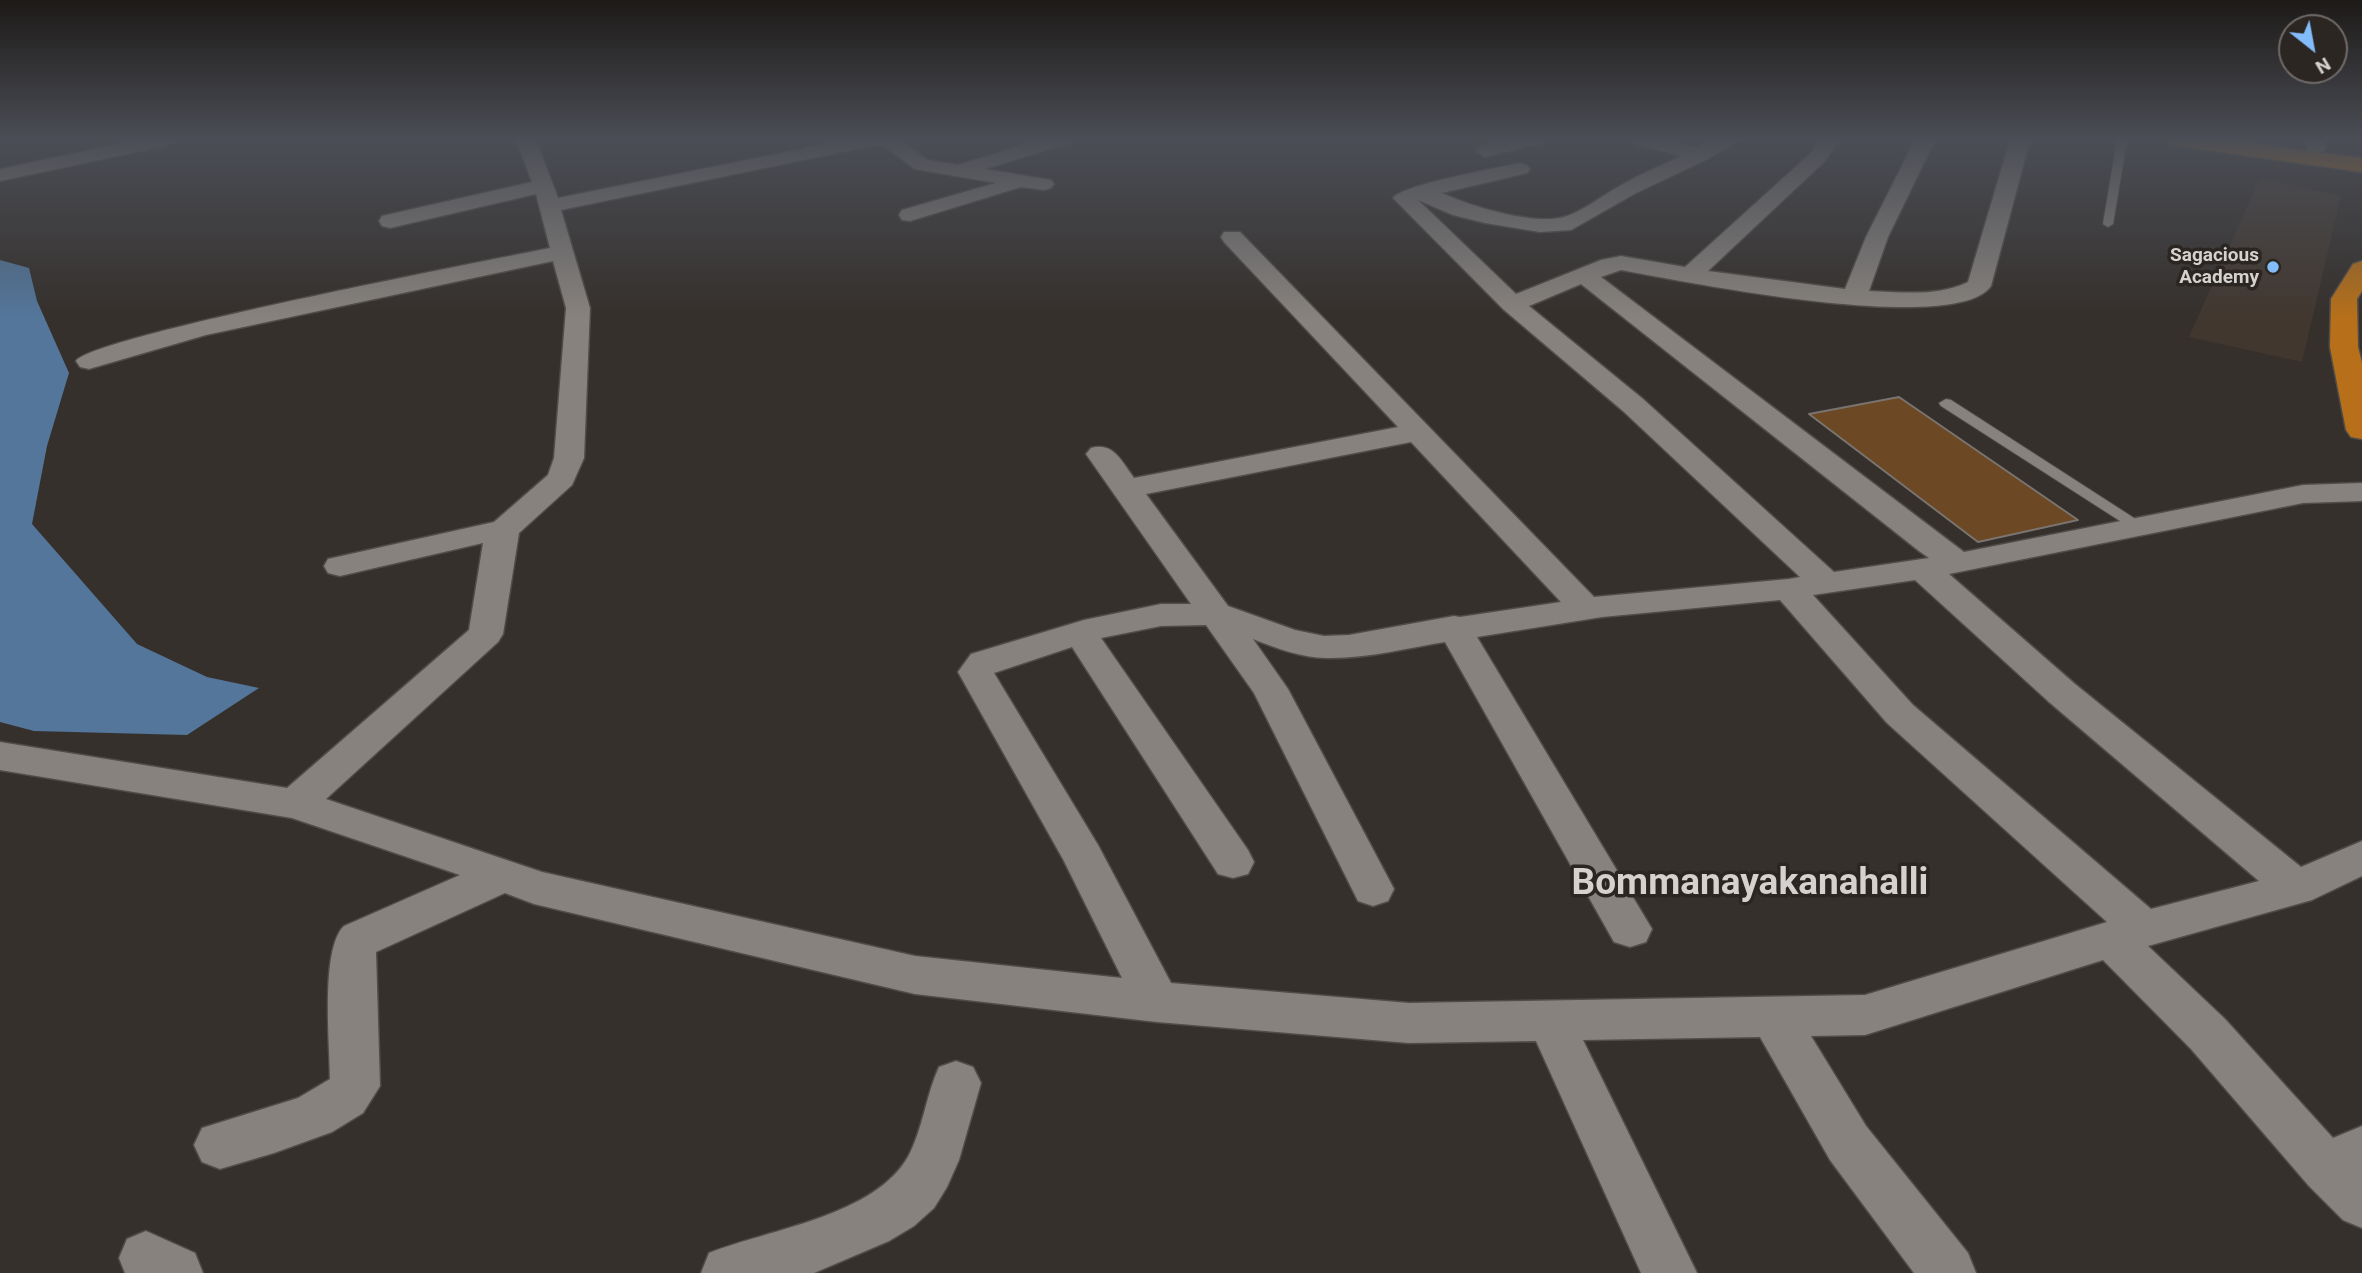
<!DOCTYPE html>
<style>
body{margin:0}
#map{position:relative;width:2362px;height:1273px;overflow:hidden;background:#35302c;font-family:Roboto,sans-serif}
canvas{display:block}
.north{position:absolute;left:2278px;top:14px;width:70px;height:70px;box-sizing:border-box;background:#2b2622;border:2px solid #6f6a67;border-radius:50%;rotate:149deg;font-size:19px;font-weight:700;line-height:28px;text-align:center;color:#d4d1cf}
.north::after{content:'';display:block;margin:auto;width:24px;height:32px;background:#83bcfb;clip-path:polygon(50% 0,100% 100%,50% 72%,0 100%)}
</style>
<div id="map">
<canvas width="2362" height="1273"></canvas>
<div class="north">N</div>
</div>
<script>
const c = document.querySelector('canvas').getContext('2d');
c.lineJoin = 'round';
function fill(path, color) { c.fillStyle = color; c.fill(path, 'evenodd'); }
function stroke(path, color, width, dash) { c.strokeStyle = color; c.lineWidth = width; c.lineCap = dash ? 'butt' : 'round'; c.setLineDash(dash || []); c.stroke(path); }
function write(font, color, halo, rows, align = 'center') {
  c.font = font + ' Roboto,sans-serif'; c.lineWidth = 7; c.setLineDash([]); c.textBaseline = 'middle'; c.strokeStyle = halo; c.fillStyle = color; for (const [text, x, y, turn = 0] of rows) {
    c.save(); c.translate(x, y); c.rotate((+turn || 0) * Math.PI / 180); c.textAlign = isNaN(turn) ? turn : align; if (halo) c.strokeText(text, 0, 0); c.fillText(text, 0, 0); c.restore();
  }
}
fill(new Path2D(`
 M2260 178 2341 196 2302 362 2189 337Z`), '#41372f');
fill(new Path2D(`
 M0 260 29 268 37 301 69 373 47 446 32 524 137 644 207 677 259 688 187 735 34 731 0 722Z`), '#54769b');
const building = new Path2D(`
 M1899 397 2078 520 1978 542 1809 414Z`);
fill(building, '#6c4824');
stroke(building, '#79746f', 2);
const lane = new Path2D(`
 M2117 140H2127L2113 224 2108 227 2103 224Z
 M1946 399 1951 400 2148 527 2146 530H2134L1941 406 1939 403Z`);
const street = new Path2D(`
 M137 140H175L165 146 0 181V169Z
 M516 140H536L558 198 846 140H900L928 160 958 165 1039 140H1070L1067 144 985 169 1051 180 1054 184 1051 188 1044 190 1021 187 910 221 902 220 899 215 902 210 996 183 915 169 881 144 561 210 590 308 584 458 572 485 519 533 503 634 498 642 326 799 542 872 915 956 1122 978 1064 861 958 672 971 654 1084 620 1161 604H1191L1086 454 1091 448C1114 442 1121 461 1134 478L1398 427 1224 242 1221 237 1224 232H1240L1594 597 1789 579 1800 577 1623 411 1503 309 1393 198C1404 184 1498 168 1520 163L1527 165 1530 169 1527 173 1442 193C1470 206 1537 227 1567 216 1584 210 1602 196 1618 187 1638 175 1660 166 1681 156L1635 144 1632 140H1665L1697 148 1714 140H1739L1708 159 1636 193 1571 230 1540 232 1485 223 1453 215 1418 200 1516 294 1601 260 1621 256 1685 267 1811 153 1819 140H1839L1825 161 1708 271 1845 289 1866 237 1915 140H1935L1888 237 1869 291C1902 292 1937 297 1968 282L2010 140H2030L1991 286C1956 337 1681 281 1621 270L1601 277 1964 552 2303 485 2362 483V501L2303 503 1949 574 2075 684 2301 867 2362 841V876L2312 900 2148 946 2225 1019 2333 1138 2362 1126V1228L2343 1220 2309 1186 2191 1049 2103 960 1865 1035 1811 1036 1866 1126 1968 1253 1976 1273H1914L1830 1160 1760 1037 1583 1040 1697 1273H1641L1536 1041 1409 1043 1157 1022 915 994 534 904 505 893 376 952 380 1086 363 1113 332 1132 274 1153 220 1169 202 1162 194 1145 202 1128 298 1098 330 1079C330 1044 320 949 344 926L460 875 292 818 0 770V742L287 788 469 630 483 543 340 576 328 573 324 566 328 559 494 522 548 475 554 458 566 308 553 261 206 335 89 369 80 367 76 361C93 336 491 260 550 248L536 194 390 228 382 226 379 221 382 216 532 182ZM1581 284 1919 551 1929 558 1834 572 1643 399 1529 306ZM1411 442 1561 602 1460 617 1454 616 1349 635 1324 636 1295 630 1228 606 1146 494ZM1915 580 2049 702 2259 881 2151 909 1913 705 1813 595ZM1780 600 1887 723 2107 922 1865 995 1409 1003 1171 983 1098 845 994 673 1072 647 1218 874 1233 878 1248 874 1254 862 1248 850 1101 638 1161 626 1206 625 1254 693 1358 901 1373 906 1388 901 1394 889 1288 689 1253 639C1276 648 1302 658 1326 658 1366 659 1407 648 1445 642L1614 942 1630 947 1646 942 1652 929 1477 637 1602 617Z
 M1507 140H1542L1539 144 1485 157 1475 151 1478 147Z
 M2303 140H2323L2326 149 2316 155 2309 153Z
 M956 1061 973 1067 981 1083 959 1160 947 1187 934 1208 914 1226 889 1241 814 1273H701L709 1253C769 1229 876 1216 909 1155 923 1128 926 1095 939 1067Z
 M146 1231 195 1253 203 1273H125L119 1258 127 1239Z`);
const highway = new Path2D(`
 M2166 140H2225L2362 158V172L2177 146 2170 144Z
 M2362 261V291L2357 299 2358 347 2362 363V439L2351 437 2346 430 2330 347 2331 299 2353 264Z`);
stroke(lane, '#504c48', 2);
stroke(street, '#504c48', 3);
stroke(highway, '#504c48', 3);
fill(lane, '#87827d');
fill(street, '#87827d');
fill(highway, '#b77019');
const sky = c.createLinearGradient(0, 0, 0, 318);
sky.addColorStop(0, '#1d1a18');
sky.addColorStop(0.44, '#4b4e56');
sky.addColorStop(1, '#4b4e5600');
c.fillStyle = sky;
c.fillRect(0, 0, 2362, 318);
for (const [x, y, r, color] of [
 [2273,267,7,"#83bcfb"]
]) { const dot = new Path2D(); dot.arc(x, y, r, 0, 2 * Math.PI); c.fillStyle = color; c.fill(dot); stroke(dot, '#2b2622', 2.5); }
write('bold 19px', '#d4d1cf', '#2b2622', [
 ["Sagacious",2259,256],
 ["Academy",2259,278]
], 'right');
write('bold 37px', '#d4d1cf', '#2b2622', [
 ["Bommanayakanahalli",1750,885]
]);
</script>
